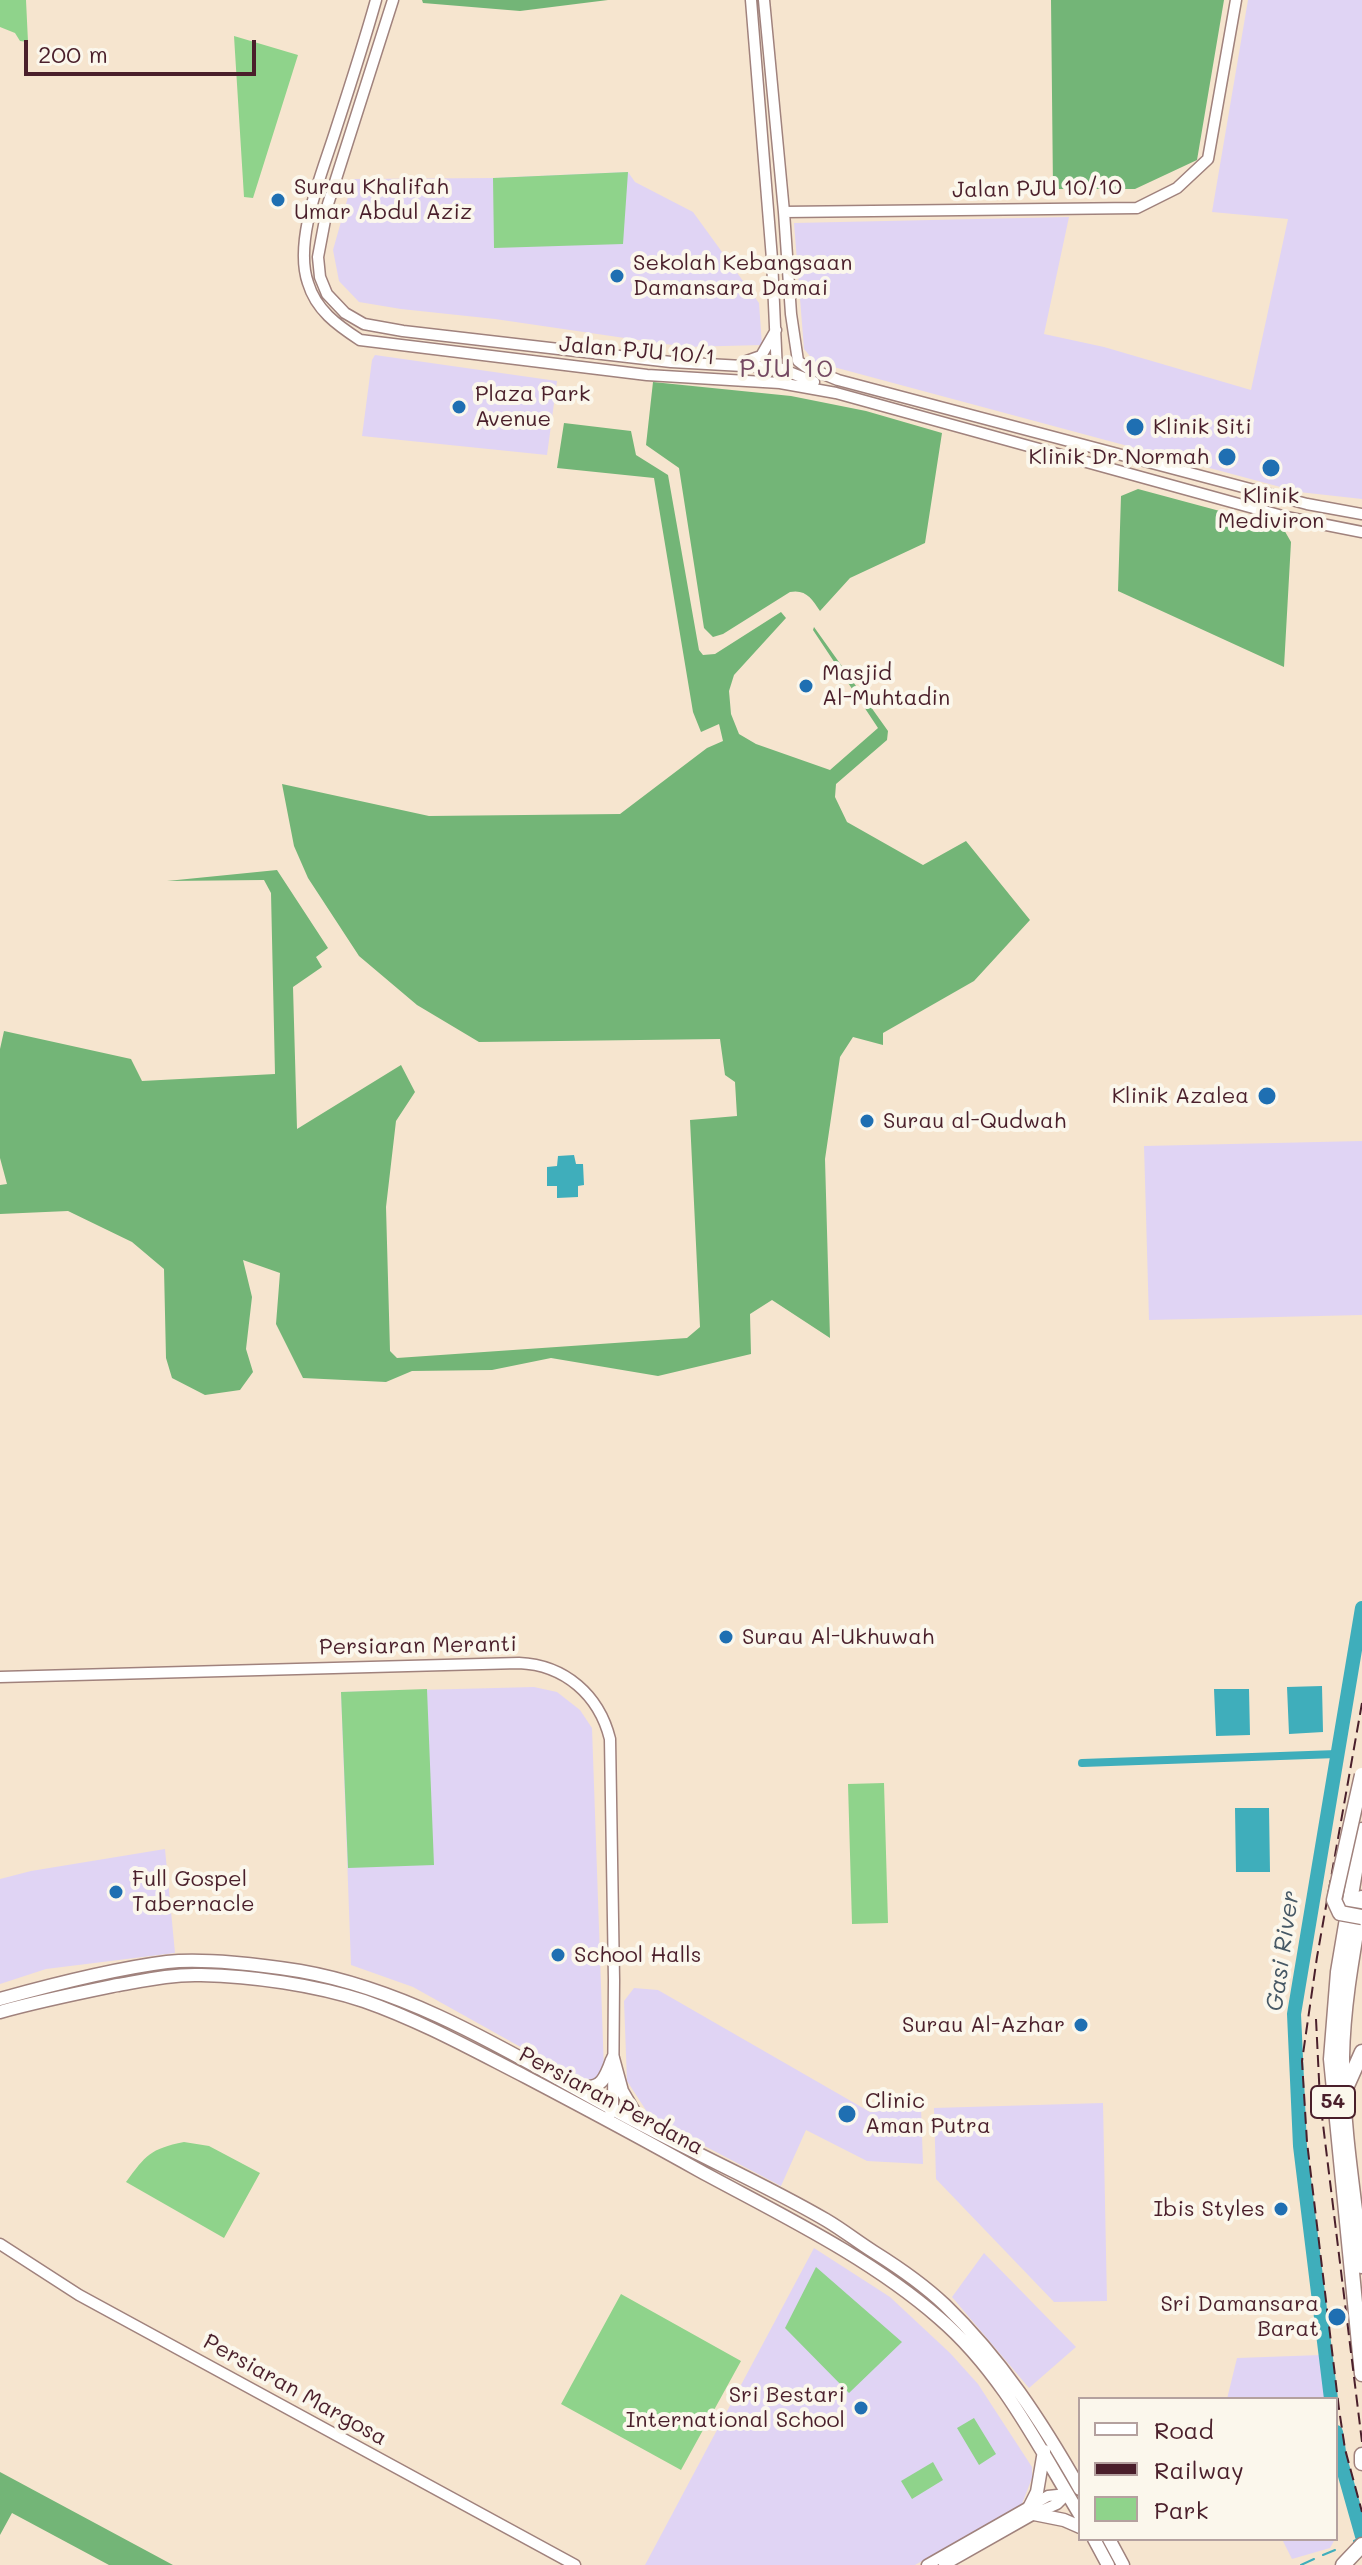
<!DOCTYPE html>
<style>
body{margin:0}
#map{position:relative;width:1362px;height:2565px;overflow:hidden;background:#f6e5cf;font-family:Mali,sans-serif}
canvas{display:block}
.legend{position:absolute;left:1078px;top:2397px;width:260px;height:144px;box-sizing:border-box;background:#fbf7ec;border:2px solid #b4a19f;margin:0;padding:10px 14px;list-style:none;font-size:24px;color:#4a1f2b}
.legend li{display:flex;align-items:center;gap:16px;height:40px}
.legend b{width:40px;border:2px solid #b4a19f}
.scale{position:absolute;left:24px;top:40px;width:232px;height:36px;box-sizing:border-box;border:4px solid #4a1f2b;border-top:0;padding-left:10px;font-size:24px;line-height:28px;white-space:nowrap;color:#4a1f2b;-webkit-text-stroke:6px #fbf7ec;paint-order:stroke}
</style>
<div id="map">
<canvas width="1362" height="2565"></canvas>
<ul class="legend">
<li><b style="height:10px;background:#fff"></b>Road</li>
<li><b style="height:10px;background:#4a1f2b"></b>Railway</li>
<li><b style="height:22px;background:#8fd38b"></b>Park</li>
</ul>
<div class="scale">200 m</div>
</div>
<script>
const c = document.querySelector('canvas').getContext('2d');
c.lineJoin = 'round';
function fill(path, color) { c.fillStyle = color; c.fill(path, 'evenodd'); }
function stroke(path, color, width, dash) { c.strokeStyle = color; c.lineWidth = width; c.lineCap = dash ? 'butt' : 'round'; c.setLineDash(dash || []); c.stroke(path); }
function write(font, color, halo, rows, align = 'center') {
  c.font = font + ' Mali,sans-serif'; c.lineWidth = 8; c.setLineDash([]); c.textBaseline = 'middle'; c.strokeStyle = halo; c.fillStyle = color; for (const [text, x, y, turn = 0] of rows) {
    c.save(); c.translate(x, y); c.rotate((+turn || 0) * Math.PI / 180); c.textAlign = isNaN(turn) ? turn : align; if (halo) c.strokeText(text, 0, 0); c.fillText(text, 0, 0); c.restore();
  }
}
fill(new Path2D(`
 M1248 0H1362V499L1299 492 815 362 804 349 794 223 1069 217 1044 334 1104 347 1251 390 1288 219 1212 212Z
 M628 172 635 182 693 212 759 303 762 345 686 347 495 319 401 309 359 302 339 281 333 250 353 179 493 178Z
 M375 355 557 381 547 455 362 436 372 360Z
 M1362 1141V1315L1149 1320 1144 1146Z
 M534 1687 557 1692 580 1710 592 1728 604 2071 593 2080 578 2079 413 1987 351 1965 341 1692Z
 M165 1849 175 1953 46 1969 0 1984V1879L31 1871Z
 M634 1988 658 1990 870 2112 921 2107 923 2164 867 2161 806 2130 781 2186 651 2118 627 2081 624 2001Z
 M1103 2103 1107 2301 1054 2302 936 2179 934 2108Z
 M814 2248 890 2297 950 2353 978 2384 1032 2467V2478L1022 2504 915 2565H645Z
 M984 2253 1076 2347 1029 2388 952 2297Z
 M1321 2355 1325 2399H1227L1237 2358Z
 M1282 2539H1335L1330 2548 1292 2559Z`), '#e0d4f4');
fill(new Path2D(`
 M0 0H26L28 42 20 41 15 33 0 27Z
 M234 36 298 55 253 198 244 197Z
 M628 172 623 244 494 248 493 178Z
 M427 1689 434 1865 348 1868 341 1692Z
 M884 1783 888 1923 852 1924 848 1784Z
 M184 2142 209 2146 260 2173 224 2238 126 2182C146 2155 150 2149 184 2142Z
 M816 2267 902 2342 849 2393 785 2328Z
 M621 2294 741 2361 681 2470 561 2404Z
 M974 2418 996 2454 979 2465 957 2428Z
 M933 2462 943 2480 912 2499 901 2481Z`), '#8fd38b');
fill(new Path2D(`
 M422 0H608L520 11 423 3Z
 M1051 0H1224L1197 160 1135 189H1053Z
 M653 382 791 396 866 411 942 433 925 543 850 578 820 611C812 599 806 589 790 592L723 634 713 637 704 628 679 468 646 445Z
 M564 423 631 431 636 455 668 475 699 650 703 655 715 654 781 612 786 618 734 675 729 691 731 714 739 734 756 744 830 770 878 728 813 630 814 627 888 731 887 740 836 784 835 797 847 822 923 865 966 841 1030 920 974 981 883 1033V1045L853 1037 840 1057 825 1159 830 1338 772 1300 750 1314 751 1354 658 1376 551 1358 492 1370 412 1371 386 1382 303 1378 276 1324 280 1273 243 1260 252 1297 246 1349 253 1372 240 1390 205 1395 172 1378 166 1358 164 1269 132 1242 68 1211 0 1214V1185L7 1184 0 1158V1049L4 1031 131 1059 142 1081 275 1074 271 893 264 880 167 881 277 870 328 948 316 957 322 967 293 987 297 1129 401 1065 415 1092 396 1121 386 1207 390 1351 397 1358 687 1338 700 1327 690 1120 737 1116 735 1082 725 1075 720 1039 479 1042 417 1005 359 956 308 878 294 846 282 784 429 816 620 814 707 748 723 741 719 724 701 732 693 712 654 478 557 468Z
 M1138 489 1283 528 1291 542 1284 667 1118 591 1121 496Z
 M0 2472 173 2565H109L12 2513 0 2535Z`), '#73b577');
fill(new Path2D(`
 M574 1155 576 1164H583L584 1185 578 1186V1197L557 1198V1186H547V1167L557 1166 558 1156Z
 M1322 1686 1323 1732 1289 1734 1287 1687Z
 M1214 1689H1249L1250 1735 1216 1736Z
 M1235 1808H1269L1270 1872H1236Z`), '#3faebb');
stroke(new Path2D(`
 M1354 2541 1362 2537
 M1323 2555 1335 2550
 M1301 2565 1314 2559`), '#3faebb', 2);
stroke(new Path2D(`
 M1082 1763 1337 1754`), '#3faebb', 8);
stroke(new Path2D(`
 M1331 2399 1300 2146 1294 2014 1362 1608
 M1336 2432 1340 2458 1362 2536`), '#3faebb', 14);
const tertiary = new Path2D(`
 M376 0C364 43 350 86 336 129 323 171 293 240 308 283 316 310 337 325 360 340L647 375 780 383 836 393 1286 517 1362 532
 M393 0 328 204 318 257 320 277 327 294 345 313 364 324 403 331 671 362 779 368 814 382
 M751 0 772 259 777 372
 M764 0 784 212 791 314 798 361 806 367 838 380 1307 504 1362 514
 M784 212 1137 208 1177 188 1208 159 1236 0
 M744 362 761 356 776 330
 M0 1677 519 1663C565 1665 599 1695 610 1739L614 1980 613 2109 610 2114
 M0 2244 79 2295 575 2565
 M927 2565 1048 2496 1067 2494
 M944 2565 1034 2514 1057 2504 1067 2494`);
const secondary = new Path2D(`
 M0 1999C54 1984 112 1969 167 1962 204 1958 263 1965 300 1971 426 1993 535 2069 646 2127 706 2159 768 2186 826 2220 843 2230 858 2242 874 2252 898 2267 924 2285 945 2305 1001 2359 1042 2422 1080 2489
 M0 2012C39 2001 79 1993 118 1985 146 1980 173 1974 201 1975 252 1976 315 1985 364 2001 421 2021 473 2050 526 2077 585 2108 643 2139 700 2171 781 2215 869 2257 939 2318 1002 2372 1038 2446 1080 2515
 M613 2058 622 2091 639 2120
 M580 2086C601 2091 606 2077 612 2060
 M1029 2508 1037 2492 1044 2451
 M1034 2514 1064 2520 1080 2527
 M1094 2539 1108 2565
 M1109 2539 1123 2565`);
const trunk = new Path2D(`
 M1362 1830 1338 1972 1331 2059 1362 2374
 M1362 1898C1353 1951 1343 2003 1342 2057 1342 2127 1354 2197 1362 2266
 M1346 2088 1362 2052
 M1362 2455V2463
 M1343 2565 1362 2545`);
stroke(tertiary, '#a0827d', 13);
stroke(secondary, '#a0827d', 15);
stroke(trunk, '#a0827d', 17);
stroke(tertiary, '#fff', 10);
stroke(secondary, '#fff', 12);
stroke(trunk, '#fff', 14);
stroke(new Path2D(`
 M1362 1703 1317 1957 1302 2061 1307 2142 1339 2409 1345 2449 1362 2512
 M1316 2019 1320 2100 1362 2442`), '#4a1f2b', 2, [12, 6]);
const trunkBridge = new Path2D(`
 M1362 1775 1334 1900 1340 1913 1362 1917`);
stroke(trunkBridge, '#a0827d', 17, []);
stroke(trunkBridge, '#fff', 14);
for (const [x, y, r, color] of [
 [278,200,8,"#1f6fb2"],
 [617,276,8,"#1f6fb2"],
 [459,407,8,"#1f6fb2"],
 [1135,427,10,"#1f6fb2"],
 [1227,457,10,"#1f6fb2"],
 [1271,468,10,"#1f6fb2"],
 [806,686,8,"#1f6fb2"],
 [1267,1096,10,"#1f6fb2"],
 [867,1121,8,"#1f6fb2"],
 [726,1637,8,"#1f6fb2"],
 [116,1892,8,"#1f6fb2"],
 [558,1955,8,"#1f6fb2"],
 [1081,2025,8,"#1f6fb2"],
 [847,2114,10,"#1f6fb2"],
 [1281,2209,8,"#1f6fb2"],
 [1337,2317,10,"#1f6fb2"],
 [861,2408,8,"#1f6fb2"]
]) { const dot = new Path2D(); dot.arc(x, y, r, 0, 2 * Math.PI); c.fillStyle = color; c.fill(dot); stroke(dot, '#fbf7ec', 3); }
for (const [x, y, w] of [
 [1333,2102,44]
]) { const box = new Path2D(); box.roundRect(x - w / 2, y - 16, w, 32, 6); c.fillStyle = '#fbf7ec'; c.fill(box); stroke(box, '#4a1f2b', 2); }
write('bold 20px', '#4a1f2b', null, [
 ["54",1333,2102]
]);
write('22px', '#4a1f2b', '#fbf7ec', [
 ["Surau Khalifah",294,187],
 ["Umar Abdul Aziz",294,212],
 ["Sekolah Kebangsaan",633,263],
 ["Damansara Damai",633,288],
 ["Plaza Park",475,394],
 ["Avenue",475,419],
 ["Klinik Siti",1153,427],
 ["Klinik Dr Normah",1209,457,"right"],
 ["Klinik",1271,496,"center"],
 ["Mediviron",1271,521,"center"],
 ["Masjid",822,673],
 ["Al-Muhtadin",822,698],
 ["Klinik Azalea",1249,1096,"right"],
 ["Surau al-Qudwah",883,1121],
 ["Surau Al-Ukhuwah",742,1637],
 ["Full Gospel",132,1879],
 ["Tabernacle",132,1904],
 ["School Halls",574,1955],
 ["Surau Al-Azhar",1065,2025,"right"],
 ["Clinic",865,2101],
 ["Aman Putra",865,2126],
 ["Ibis Styles",1265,2209,"right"],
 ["Sri Damansara",1319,2304,"right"],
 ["Barat",1319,2329,"right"],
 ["Sri Bestari",845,2395,"right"],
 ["International School",845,2420,"right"]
], 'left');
write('22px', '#4a1f2b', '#fbf7ec', [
 ["Jalan PJU 10/10",1037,189,-1],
 ["Jalan PJU 10/1",637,351,5],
 ["Persiaran Meranti",418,1646,-1],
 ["Persiaran Perdana",611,2101,28],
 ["Persiaran Margosa",295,2390,29]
]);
write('italic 24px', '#465865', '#fbf7ec', [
 ["Gasi River",1283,1951,-82]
]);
c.letterSpacing = '2px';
write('26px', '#744962', '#fbf7ec', [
 ["PJU 10",787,369]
]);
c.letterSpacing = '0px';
</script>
